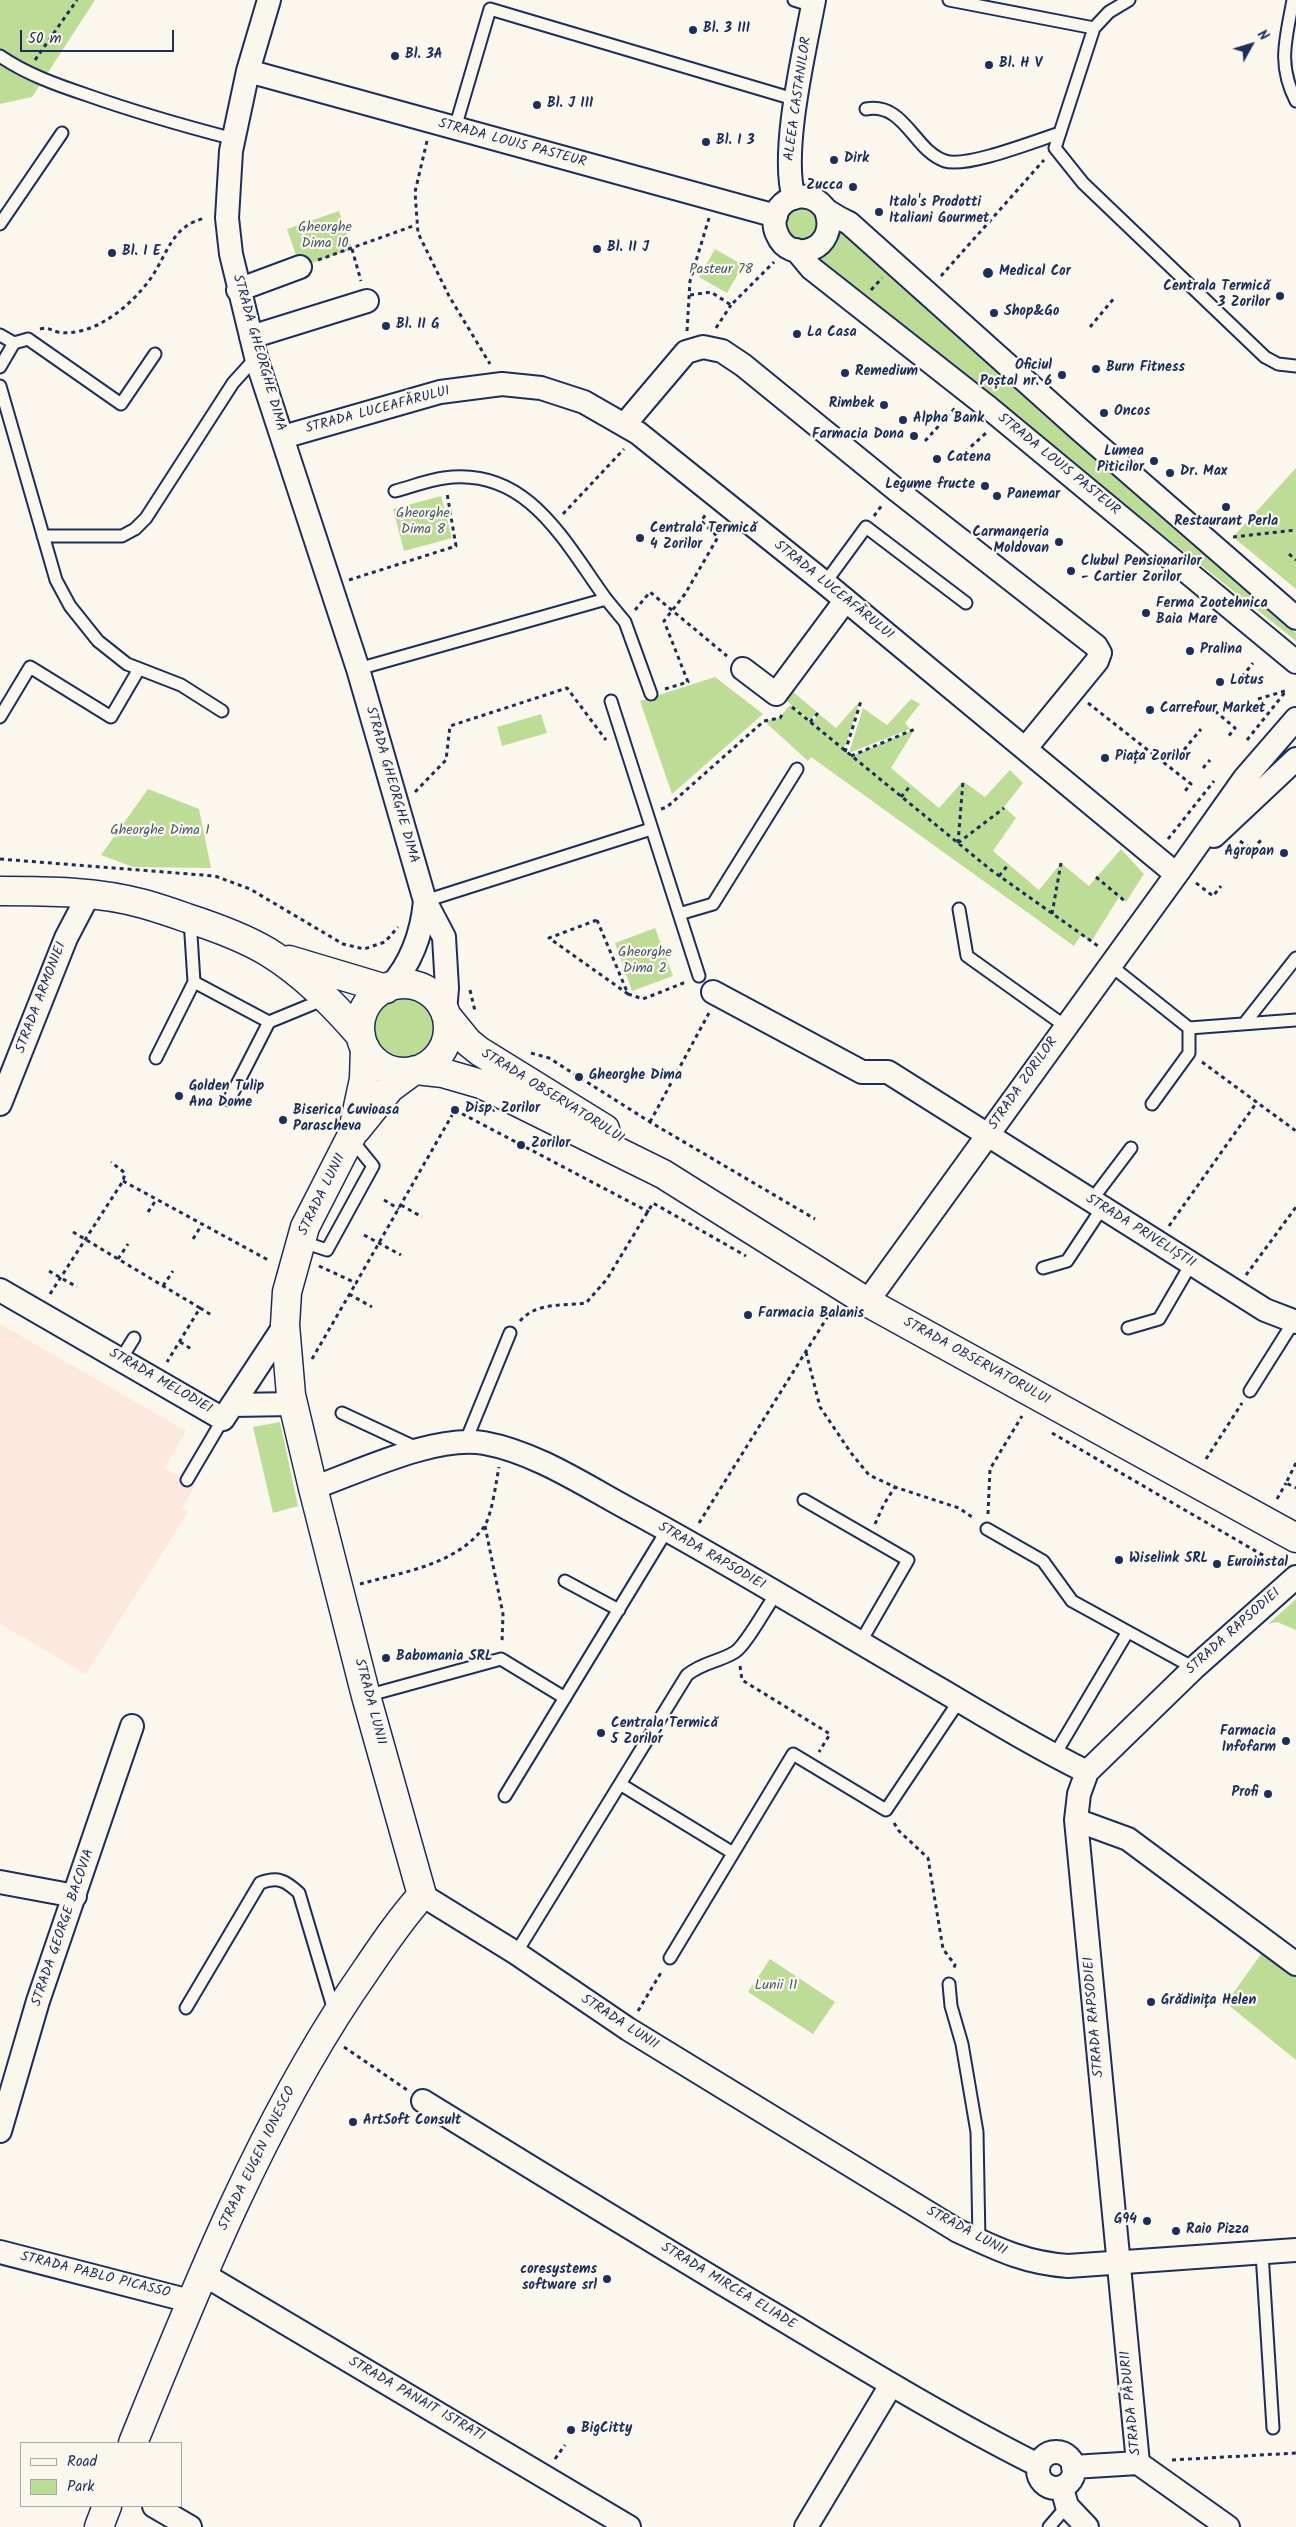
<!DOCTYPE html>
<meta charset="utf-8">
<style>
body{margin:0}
#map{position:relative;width:1296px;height:2527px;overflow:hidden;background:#fbf7ec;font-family:Kalam,sans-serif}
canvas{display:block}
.legend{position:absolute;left:20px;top:2442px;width:162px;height:65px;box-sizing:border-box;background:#fbf7ec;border:1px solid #a1a7b3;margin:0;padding:6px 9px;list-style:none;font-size:15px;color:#1b2f5e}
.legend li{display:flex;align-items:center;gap:10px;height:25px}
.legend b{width:25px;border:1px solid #a1a7b3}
.north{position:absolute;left:1226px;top:20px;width:50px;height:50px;-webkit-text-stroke:4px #fbf7ec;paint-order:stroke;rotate:51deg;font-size:14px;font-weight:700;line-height:20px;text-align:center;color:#1b2f5e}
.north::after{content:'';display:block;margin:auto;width:18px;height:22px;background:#1b2f5e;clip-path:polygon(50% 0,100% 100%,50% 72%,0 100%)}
.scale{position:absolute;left:20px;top:30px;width:154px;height:22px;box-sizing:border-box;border:2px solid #1b2f5e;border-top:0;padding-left:6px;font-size:15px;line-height:18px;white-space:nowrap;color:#1b2f5e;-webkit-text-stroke:4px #fbf7ec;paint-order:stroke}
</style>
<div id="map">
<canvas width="1296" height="2527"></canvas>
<ul class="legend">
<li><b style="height:6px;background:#fbf7ec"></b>Road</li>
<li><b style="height:14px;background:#bddd97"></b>Park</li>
</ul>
<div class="north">N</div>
<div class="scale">50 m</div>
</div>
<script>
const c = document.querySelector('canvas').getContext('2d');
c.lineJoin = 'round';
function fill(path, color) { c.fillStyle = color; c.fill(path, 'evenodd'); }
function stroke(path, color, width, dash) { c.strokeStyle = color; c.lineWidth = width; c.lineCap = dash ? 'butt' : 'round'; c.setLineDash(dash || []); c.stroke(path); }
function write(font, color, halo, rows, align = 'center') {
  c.font = font + ' Kalam,sans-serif'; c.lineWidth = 4.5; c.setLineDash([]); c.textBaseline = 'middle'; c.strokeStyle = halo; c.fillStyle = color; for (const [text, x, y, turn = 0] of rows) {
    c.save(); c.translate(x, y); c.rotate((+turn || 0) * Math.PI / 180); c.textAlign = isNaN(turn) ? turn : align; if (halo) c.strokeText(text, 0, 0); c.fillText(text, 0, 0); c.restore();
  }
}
fill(new Path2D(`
 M0 1324 186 1431 164 1468 195 1485 182 1508 188 1512 86 1674 0 1624Z`), '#fce8dc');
fill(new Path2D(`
 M0 0H95L32 97 0 104Z
 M786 224a16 16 0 1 1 32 0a16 16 0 1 1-32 0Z
 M339 211 352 249 300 267 287 229Z
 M838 230H844L1296 633V641L819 260 818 254Z
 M715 249 743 265 727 293 699 277Z
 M1296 468V589L1233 537Z
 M441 496 452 538 404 551 393 509Z
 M715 677 763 714 672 794 640 701Z
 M792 691 817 712 810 720 778 694Z
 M911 699 920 704 905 723 910 729 849 753 863 708 887 725Z
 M860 701 844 749 812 723 819 714 836 728Z
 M790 705 852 756 915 729 891 768 939 808 963 781 985 797 1010 770 1023 783 1004 807 1016 818 993 851 1039 890 1061 863 1089 886 1121 849 1144 874 1126 902 1119 897 1091 942 1081 935 1074 946 811 757 808 761 764 721 779 718Z
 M541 714 547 733 502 746 497 727Z
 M148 789 199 809 211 868 133 867 101 855Z
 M655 928 673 976 632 991 615 943Z
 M373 1030a32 32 0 1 1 64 0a32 32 0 1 1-64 0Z
 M280 1422 298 1506 273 1513 253 1427Z
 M1296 1599V1630L1277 1622 1268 1624Z
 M1264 1950 1296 1973V2060L1226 2003Z
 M770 1959 835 2002 813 2034 748 1992Z`), '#bddd97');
const service = new Path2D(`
 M794 0 813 6
 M949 0 1094 28
 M1129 0 1109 12 1094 28 1055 148 1083 183 1265 357 1278 364 1296 366
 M1293 0C1286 39 1277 64 1296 101
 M0 56C26 74 57 85 87 95 135 112 184 126 234 139
 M866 109C905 102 914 151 945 161 967 168 1035 141 1060 133
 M455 128 490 9 797 100
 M0 224 62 133
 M0 335 14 343 0 367
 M14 343 28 339 121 404 155 354
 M0 386 56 580 70 606 98 641 127 664 181 685 222 711
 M43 536H122L135 529 146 518 233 383 252 362 257 361
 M825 583 866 527 966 603
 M606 599 625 622 651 694
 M358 669 606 599C564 541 527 466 444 478 428 480 411 487 395 491
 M611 701 699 976
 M0 717 30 667 111 717 139 669
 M425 901 651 829
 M959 909 967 956 1065 1026
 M679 914 713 904 797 769
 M190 919 194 982 269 1022
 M1110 965 1189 1028 1296 1020
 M1244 1024 1296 958
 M156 1058 194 982
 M229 1100 269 1022 325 999
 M1152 1104 1189 1053V1028
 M1091 1201 1131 1148
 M300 1241 327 1250 373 1166 351 1139
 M1043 1268 1067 1261 1102 1208
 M1128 1328 1159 1319 1191 1264
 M121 1359 134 1338
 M1250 1391 1294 1321
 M342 1413 417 1448
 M465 1443 510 1333
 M187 1480 223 1419
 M804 1500 908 1560 860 1643
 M987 1529 1043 1561 1072 1601 1194 1668
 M565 1581 619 1610
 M366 1696 501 1659 565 1698
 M1054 1756 1127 1633
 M620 1784 733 1853
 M505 1796 667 1530
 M516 1953 687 1675C703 1662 719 1662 735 1652 746 1645 767 1606 776 1594
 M670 1958 793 1754 886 1810 959 1701
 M949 1984 951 2006 962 2044 977 2132 979 2241
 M186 2008 260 1883C278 1876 286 1881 299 1893L335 2014
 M1262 2253 1273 2428
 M1049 2527 1067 2506`);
const minor = new Path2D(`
 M269 0 248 71 231 151 227 218 231 254 257 361 358 669 425 901 444 937 447 988 445 1012
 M248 71 776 216
 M794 198C780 152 805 49 814 0
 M826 211C840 249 790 267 777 234 773 226 774 215 779 208 788 196 805 193 817 201 822 204 824 209 829 212 835 216 842 220 849 223L1079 429 1296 618
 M796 250 811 268 989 408 1296 662
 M238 290 300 267
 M251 337 367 301
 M625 424 686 352 703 347 722 351 743 365 894 488 1096 646 1100 653 1097 661 1025 749
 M283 437 440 392 502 384 541 388 584 402 638 433 825 583 1176 874
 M743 669 776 694 845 601
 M1214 836 1296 759
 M390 987C412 962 422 934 425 901
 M713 992 862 1072H888L1265 1310 1296 1322
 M0 1104 66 938 89 894
 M0 1290 223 1419 285 1325
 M867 1302 1181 868 1244 779 1296 719
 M233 1405 293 1404
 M313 1488C361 1471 434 1435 484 1443 539 1453 590 1489 638 1514 741 1570 841 1632 943 1691 990 1719 1038 1748 1087 1772
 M1076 1820 1128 1839 1296 1964
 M0 1882 75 1896
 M422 1895 516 1953 628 2029 958 2231C997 2249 1025 2263 1068 2266L1296 2250
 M423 2101C540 2173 657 2245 775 2315 862 2367 948 2420 1038 2465
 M0 2131 38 2001 132 1726
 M0 2252 190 2301
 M203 2274 629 2527
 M1038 2470a18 18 0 1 1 36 0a18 18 0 1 1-36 0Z
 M1073 2467 1138 2463
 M1062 2488 1067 2506 1087 2527
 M154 2506 190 2527
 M806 2527 891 2385
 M1228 2527 1138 2463 1076 1820 1079 1794 1087 1772 1194 1668 1296 1577`);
const tertiary = new Path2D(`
 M356 1130 390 1088 413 1071
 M133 2443C196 2288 258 2132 351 1992 374 1959 395 1925 422 1895L366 1696 313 1488 291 1395 285 1325 287 1292 305 1227 352 1135 364 1079 365 1048
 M99 2527 107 2506`);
const secondary = new Path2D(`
 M0 891C48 891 97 891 144 904 158 908 173 913 187 918 215 927 243 937 268 952 304 974 333 1004 361 1036
 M289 960 386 989
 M360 1028a44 44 0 1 1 88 0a44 44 0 1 1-88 0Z
 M446 1015 468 1042 479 1051 605 1129
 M416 1070 443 1073 481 1084 663 1174 867 1302 1296 1538`);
stroke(service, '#1b2f5e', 15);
stroke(minor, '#1b2f5e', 26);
stroke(tertiary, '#1b2f5e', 31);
stroke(secondary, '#1b2f5e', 31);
stroke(new Path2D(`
 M35 60 77 0
 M427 141 415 192 418 233 449 296 490 364
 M352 249 361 281
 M318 260 416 225
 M941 276 1044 160
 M871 290 882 278
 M690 295 711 292 731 305 774 262
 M1090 327 1115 297
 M716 328 731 305
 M40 329C49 327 50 330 58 332 72 335 91 329 103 322 121 312 139 295 151 278 168 253 172 225 206 218
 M687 331 690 281 709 218
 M925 441 955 408
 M965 452 986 433
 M563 514 624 449
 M874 516 882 505
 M1233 537 1296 530
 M1289 554 1296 560
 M349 580 456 546 447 493
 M635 610 650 592 727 656
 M1237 683 1253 663
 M665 689 688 682 664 621 685 594 718 537 701 521 706 514
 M1258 699 1285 691
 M1088 703 1191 784 1185 791
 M792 707 991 870 1098 946
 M1215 711 1235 728 1228 737
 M810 722 819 712
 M1247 740 1286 691
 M845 752 861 701
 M851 756 915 729
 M1179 756 1201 729
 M1203 768 1210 760
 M415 792 446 760 450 726 567 688 606 740
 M901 797 911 785
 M661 809 667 807 764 721 780 718 782 715
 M1168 839 1214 781
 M1240 841 1252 850 1262 839
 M958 843 963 781
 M958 843 1004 808
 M0 859 215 876 250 889 343 944 364 949 385 942 398 927
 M999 876 1008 865
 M1096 877 1126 902
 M1196 883 1213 896 1221 886
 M1052 914 1061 863
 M597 920 628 994 549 938Z
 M470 990 475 1011
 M628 994 643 999 686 982
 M531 1053 549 1058 650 1122 815 1219
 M1202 1062 1296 1131
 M650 1122 709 1013
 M123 1181 270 1261
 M384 1200 399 1209
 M401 1205 422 1217
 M148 1212 156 1200
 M1169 1226 1257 1102
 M73 1232 200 1308 167 1362
 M364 1235 401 1255
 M193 1239 201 1226
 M118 1259 128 1244
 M319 1266 356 1283 455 1110 649 1212
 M49 1271 77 1287
 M1246 1275 1296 1207
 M163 1286 173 1271
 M50 1294 123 1181 125 1173 111 1162
 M349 1294 372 1307
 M200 1308 213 1316
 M520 1321C536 1302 564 1306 586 1303L607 1279 653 1203 746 1256
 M180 1342 193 1350
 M806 1352 820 1407 851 1453 869 1475 895 1487 959 1508 975 1519
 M312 1359 356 1283
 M1052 1433 1278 1564
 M1206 1459 1242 1403
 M1296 1463 1286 1483 1296 1488
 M1277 1499 1286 1483
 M988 1514 990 1469 1022 1416
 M699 1523 833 1308
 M875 1524 884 1504 895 1487
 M485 1526 503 1614 502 1643
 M360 1584C403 1572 456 1565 484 1527 492 1515 496 1482 499 1467
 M740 1666 742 1680 830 1734 819 1752
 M894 1823 899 1831 928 1858 943 1949 955 1965 953 1970
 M638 2011 662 1971
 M344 2047 407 2090
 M555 2459 565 2445
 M1172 2460 1296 2453`), '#1b2f5e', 3, [4, 4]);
stroke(service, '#fbf7ec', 11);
stroke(minor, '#fbf7ec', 22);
stroke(tertiary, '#fbf7ec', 28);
stroke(secondary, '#fbf7ec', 28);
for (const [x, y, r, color] of [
 [693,30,5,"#1b2f5e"],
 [395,56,5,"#1b2f5e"],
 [989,65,5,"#1b2f5e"],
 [537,105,5,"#1b2f5e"],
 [706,142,5,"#1b2f5e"],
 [834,160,5,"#1b2f5e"],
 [853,187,5,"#1b2f5e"],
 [879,212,5,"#1b2f5e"],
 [597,249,5,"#1b2f5e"],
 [112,253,5,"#1b2f5e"],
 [988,273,6,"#1b2f5e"],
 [1280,296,5,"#1b2f5e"],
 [994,313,5,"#1b2f5e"],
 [386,326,5,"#1b2f5e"],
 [797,334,5,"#1b2f5e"],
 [1096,369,5,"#1b2f5e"],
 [845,373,5,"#1b2f5e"],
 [1062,375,5,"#1b2f5e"],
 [884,405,5,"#1b2f5e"],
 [1104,413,5,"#1b2f5e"],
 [903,420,5,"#1b2f5e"],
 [914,436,5,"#1b2f5e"],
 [937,459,5,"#1b2f5e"],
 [1154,461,5,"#1b2f5e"],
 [1170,473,5,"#1b2f5e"],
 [985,486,5,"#1b2f5e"],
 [997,496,5,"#1b2f5e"],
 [1226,507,5,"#1b2f5e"],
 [640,538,5,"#1b2f5e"],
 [1059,542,5,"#1b2f5e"],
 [1071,571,5,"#1b2f5e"],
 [1146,613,5,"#1b2f5e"],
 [1190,651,5,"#1b2f5e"],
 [1220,682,5,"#1b2f5e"],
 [1150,710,5,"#1b2f5e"],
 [1105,758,5,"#1b2f5e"],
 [1284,853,5,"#1b2f5e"],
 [579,1077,5,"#1b2f5e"],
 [179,1096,5,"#1b2f5e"],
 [455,1110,5,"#1b2f5e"],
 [283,1120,5,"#1b2f5e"],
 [521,1145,5,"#1b2f5e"],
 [748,1315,5,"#1b2f5e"],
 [1119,1560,5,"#1b2f5e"],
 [1217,1564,5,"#1b2f5e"],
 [386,1658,5,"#1b2f5e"],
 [601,1733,5,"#1b2f5e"],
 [1286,1741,5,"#1b2f5e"],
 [1268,1794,5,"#1b2f5e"],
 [1151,2002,5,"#1b2f5e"],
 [353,2122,5,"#1b2f5e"],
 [1147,2221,5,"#1b2f5e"],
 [1176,2231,5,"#1b2f5e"],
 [607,2279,5,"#1b2f5e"],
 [571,2430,5,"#1b2f5e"]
]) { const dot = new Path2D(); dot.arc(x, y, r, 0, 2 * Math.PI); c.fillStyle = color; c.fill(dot); stroke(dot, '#fbf7ec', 2); }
write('bold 14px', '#1b2f5e', '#fbf7ec', [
 ["Bl. 3 III",703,30],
 ["Bl. 3A",405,56],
 ["Bl. H V",999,65],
 ["Bl. J III",547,105],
 ["Bl. I 3",716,142],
 ["Dirk",844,160],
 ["Zucca",843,187,"right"],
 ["Italo's Prodotti",889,204],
 ["Italiani Gourmet",889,220],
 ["Bl. II J",607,249],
 ["Bl. I E",122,253],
 ["Medical Cor",999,273],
 ["Centrala Termică",1270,288,"right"],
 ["3 Zorilor",1270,304,"right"],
 ["Shop&Go",1004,313],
 ["Bl. II G",396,326],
 ["La Casa",807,334],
 ["Oficiul",1052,367,"right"],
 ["Poștal nr. 6",1052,383,"right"],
 ["Burn Fitness",1106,369],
 ["Remedium",855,373],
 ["Rimbek",874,405,"right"],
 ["Oncos",1114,413],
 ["Alpha Bank",913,420],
 ["Farmacia Dona",904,436,"right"],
 ["Lumea",1144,453,"right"],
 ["Piticilor",1144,469,"right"],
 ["Catena",947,459],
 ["Dr. Max",1180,473],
 ["Legume fructe",975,486,"right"],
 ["Panemar",1007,496],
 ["Restaurant Perla",1226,523,"center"],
 ["Centrala Termică",650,530],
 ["4 Zorilor",650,546],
 ["Carmangeria",1049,534,"right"],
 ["Moldovan",1049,550,"right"],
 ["Clubul Pensionarilor",1081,563],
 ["- Cartier Zorilor",1081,579],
 ["Ferma Zootehnica",1156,605],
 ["Baia Mare",1156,621],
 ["Pralina",1200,651],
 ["Lotus",1230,682],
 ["Carrefour Market",1160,710],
 ["Piața Zorilor",1115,758],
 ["Agropan",1274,853,"right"],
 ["Gheorghe Dima",589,1077],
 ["Golden Tulip",189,1088],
 ["Ana Dome",189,1104],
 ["Disp. Zorilor",465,1110],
 ["Biserica Cuvioasa",293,1112],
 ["Parascheva",293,1128],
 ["Zorilor",531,1145],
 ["Farmacia Balanis",758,1315],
 ["Wiselink SRL",1129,1560],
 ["Euroinstal",1227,1564],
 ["Babomania SRL",396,1658],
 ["Centrala Termică",611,1725],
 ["5 Zorilor",611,1741],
 ["Farmacia",1276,1733,"right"],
 ["Infofarm",1276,1749,"right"],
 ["Profi",1258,1794,"right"],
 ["Grădinița Helen",1161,2002],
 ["ArtSoft Consult",363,2122],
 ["G94",1137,2221,"right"],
 ["Raio Pizza",1186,2231],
 ["coresystems",597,2271,"right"],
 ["software srl",597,2287,"right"],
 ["BigCitty",581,2430]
], 'left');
write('14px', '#1b2f5e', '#fbf7ec', [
 ["ALEEA CASTANILOR",799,99,-82],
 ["STRADA LOUIS PASTEUR",512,144,15],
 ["STRADA GHEORGHE DIMA",258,353,74],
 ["STRADA LUCEAFĂRULUI",378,411,-15],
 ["STRADA LOUIS PASTEUR",1058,465,39],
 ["STRADA LUCEAFĂRULUI",833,591,39],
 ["STRADA GHEORGHE DIMA",391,785,74],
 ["STRADA ARMONIEI",42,998,-69],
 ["STRADA ZORILOR",1024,1084,-55],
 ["STRADA OBSERVATORULUI",552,1097,32],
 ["STRADA LUNII",323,1195,-64],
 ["STRADA PRIVELIȘTII",1140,1232,32],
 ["STRADA OBSERVATORULUI",976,1362,29],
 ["STRADA MELODIEI",160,1382,30],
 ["STRADA RAPSODIEI",711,1557,30],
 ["STRADA RAPSODIEI",1234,1632,-42],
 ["STRADA LUNII",369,1702,75],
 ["STRADA GEORGE BACOVIA",64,1928,-71],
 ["STRADA RAPSODIEI",1095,2017,-95],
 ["STRADA LUNII",619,2023,33],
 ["STRADA EUGEN IONESCO",258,2159,-64],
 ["STRADA LUNII",966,2232,28],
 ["STRADA PABLO PICASSO",95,2276,14],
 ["STRADA MIRCEA ELIADE",728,2287,31],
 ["STRADA PANAIT ISTRATI",416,2400,30],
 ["STRADA PĂDURII",1132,2403,-96]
]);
write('14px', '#445a6c', '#fbf7ec', [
 ["Gheorghe",325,229],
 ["Dima 10",325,245],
 ["Pasteur 78",721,271],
 ["Gheorghe",423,515],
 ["Dima 8",423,531],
 ["Gheorghe Dima 1",160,832],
 ["Gheorghe",645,954],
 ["Dima 2",645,970],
 ["Lunii 11",776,1987]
]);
</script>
